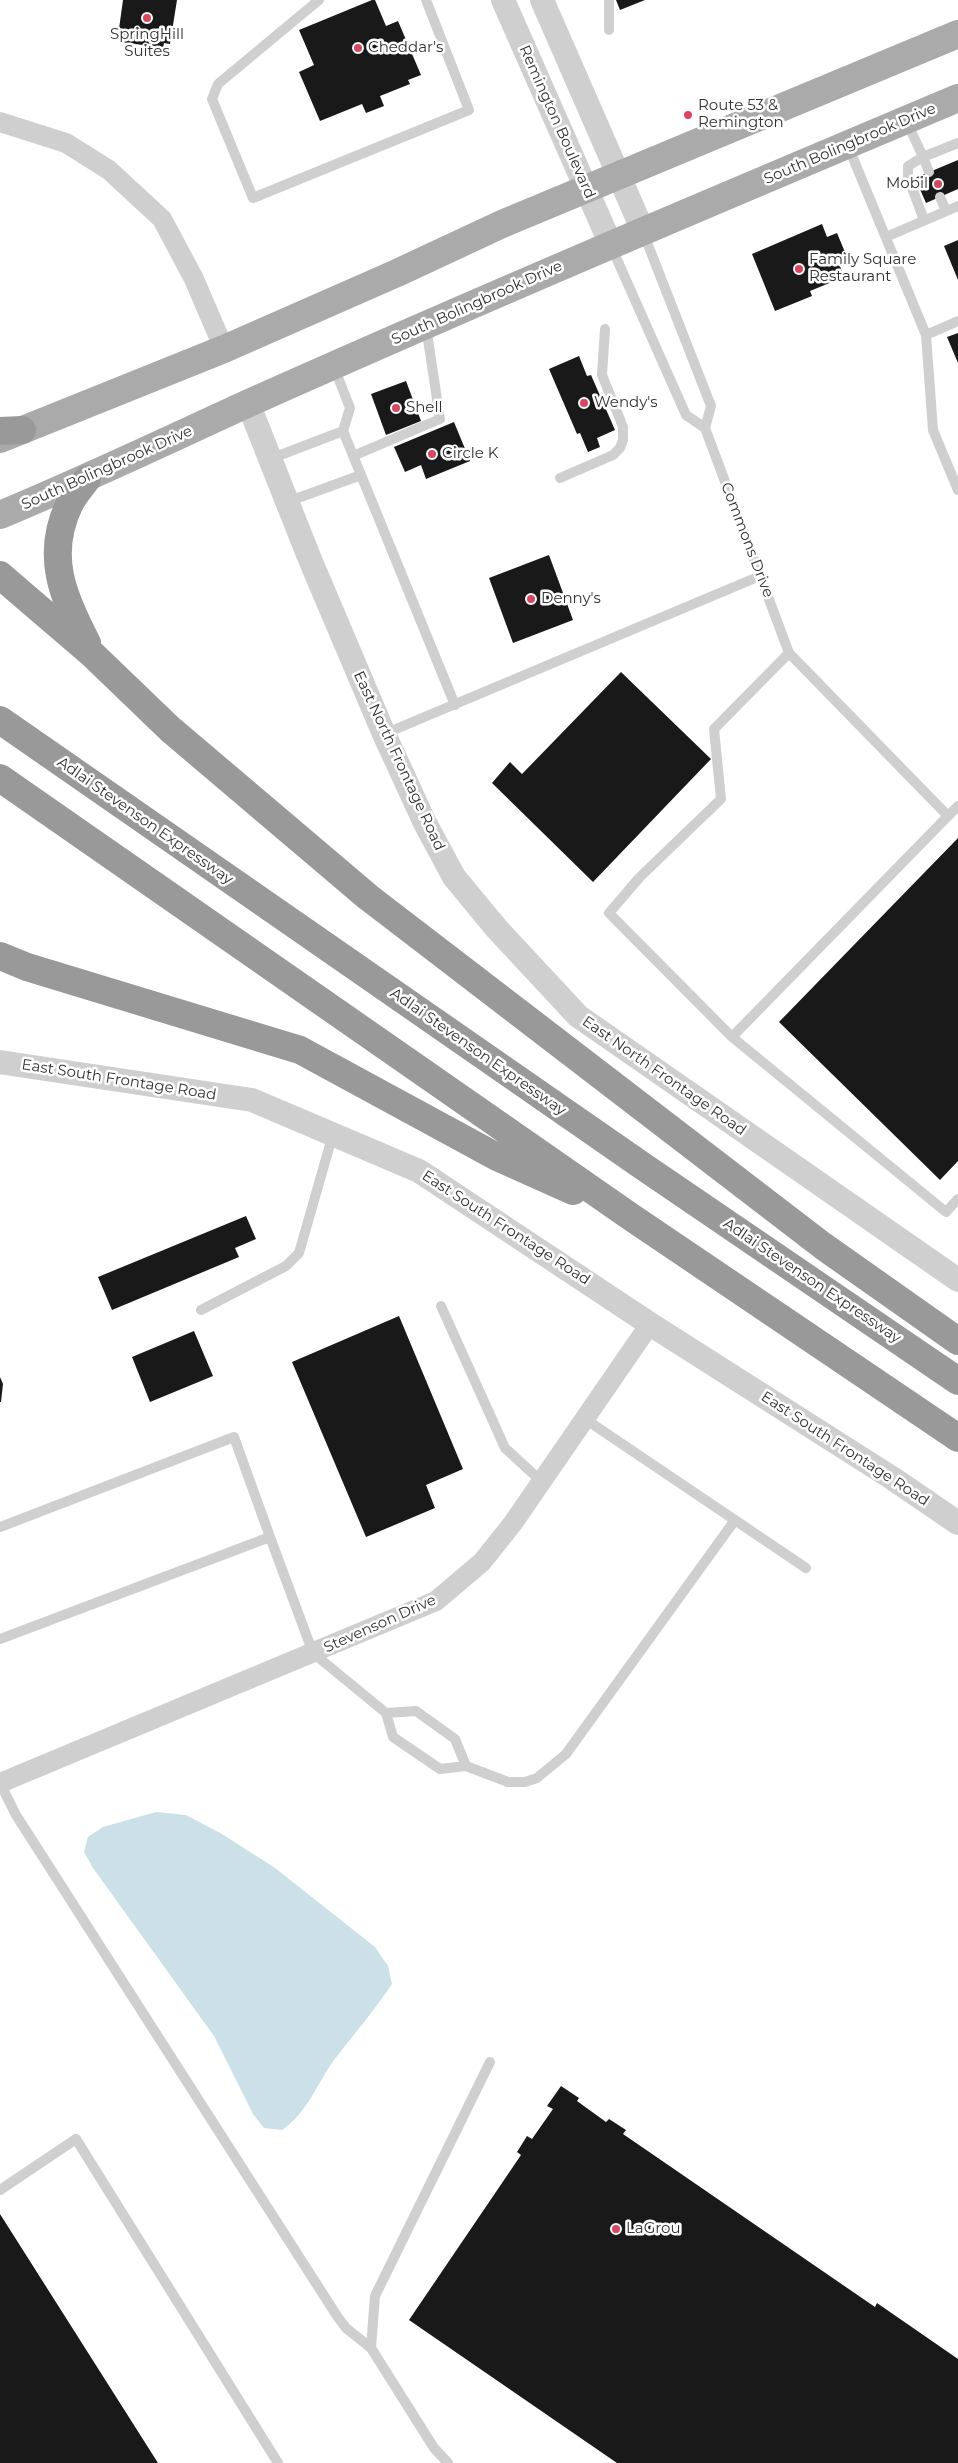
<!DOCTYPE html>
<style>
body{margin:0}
canvas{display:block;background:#fff}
</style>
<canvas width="958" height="2463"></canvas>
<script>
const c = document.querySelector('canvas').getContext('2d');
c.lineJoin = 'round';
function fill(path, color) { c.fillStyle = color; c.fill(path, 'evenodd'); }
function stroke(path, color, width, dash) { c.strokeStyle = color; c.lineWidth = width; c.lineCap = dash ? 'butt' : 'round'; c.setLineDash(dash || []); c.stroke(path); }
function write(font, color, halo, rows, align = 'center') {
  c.font = font + ' Montserrat,sans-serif'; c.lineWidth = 5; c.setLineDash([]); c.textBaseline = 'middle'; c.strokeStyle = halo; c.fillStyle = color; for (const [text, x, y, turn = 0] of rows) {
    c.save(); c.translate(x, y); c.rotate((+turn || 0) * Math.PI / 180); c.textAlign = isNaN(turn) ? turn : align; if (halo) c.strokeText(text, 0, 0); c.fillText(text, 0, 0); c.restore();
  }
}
fill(new Path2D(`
 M156 1812 186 1815 222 1834 275 1868 375 1947 388 1966 392 1984C374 2011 354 2034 334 2060 317 2084 307 2113 282 2130L264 2128 253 2114 214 2036 93 1868 84 1852 88 1837 103 1827Z`), '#cbe0e7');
fill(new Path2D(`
 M123 0H177L170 44 164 43 163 48 122 42V37L118 36Z
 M372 0H375L386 26 398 21 421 75 408 80 410 84 380 96 384 106 366 113 362 104 320 121 299 72 314 65 299 30Z
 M616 0H645L620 10Z
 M958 160V189L926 203 915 178Z
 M822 224 827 237 837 233 847 257 838 261 844 277 810 291 812 296 775 311 752 254Z
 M958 240V280L944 246Z
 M958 333V363L947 337Z
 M579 356 587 376 591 375 615 430 597 438 600 447 588 452 580 433 577 434 549 369Z
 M406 381 421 421 386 435 371 394Z
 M454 422 470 461 426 479 421 465 405 472 394 447Z
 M549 555 573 620 513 643 489 578Z
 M621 672 711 759 593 882 492 783 510 762 522 774Z
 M958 838V1161L940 1180 779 1022Z
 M246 1216 256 1239 235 1248 239 1257 112 1310 98 1277Z
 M399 1316 463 1469 426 1485 435 1508 366 1537 292 1362Z
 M194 1331 213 1376 150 1402 132 1357Z
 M0 1377 3 1384 1 1402H0Z
 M561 2086 579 2098 577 2101 606 2122 609 2119 626 2130 623 2134 875 2307 877 2303 958 2359V2463H617L409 2320 521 2155 517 2152 527 2136 532 2139 553 2109 547 2106Z
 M0 2214 158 2463H0Z`), '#191919');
stroke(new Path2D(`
 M319 0 218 84 212 99 253 198 469 110 426 0
 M609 0V30
 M906 120 923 157 958 143
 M848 146 926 335 933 430 958 490
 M940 197 946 211
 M924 220 908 177V166L923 157 929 172
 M643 232 711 406 705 428 789 653 948 816 732 1037 609 913 640 877 721 799 714 729 789 653
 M886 237 958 206
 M611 246 686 415 705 428
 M926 335 958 321
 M334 367 350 408 343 431 455 705
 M353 456 440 419 426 326
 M270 459 343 431
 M560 478 613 455 620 448 623 440V427L602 375 605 329
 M287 502 361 475
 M384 734 760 576
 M948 816 958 806
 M732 1037 946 1212 958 1199
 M441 1306 505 1448 542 1482
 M201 1310 286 1266 299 1253 333 1134
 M585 1419 806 1568
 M0 1527 234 1437 270 1537
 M0 1639 270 1537 313 1653 386 1713 393 1737 440 1769 466 1766 508 1782H525L537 1778 566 1754 735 1520
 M386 1713 416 1711 455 1739 466 1766
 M0 1783 16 1815 337 2316 346 2328 371 2348
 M0 2190 76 2139 278 2463
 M448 2463 434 2448 371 2348 375 2296 490 2062`), '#cfcfcf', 10);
stroke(new Path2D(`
 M0 122 66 143 109 170 162 219 194 279 224 349
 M0 1783 436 1601 482 1562 513 1523 650 1324`), '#cfcfcf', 20);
stroke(new Path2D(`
 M503 0 611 245
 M542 0 643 231
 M248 403 309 557 384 734 425 823 454 877 497 929 578 1016 958 1280
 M0 1062 252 1100 419 1171 650 1324 892 1478 958 1523`), '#cfcfcf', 24);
stroke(new Path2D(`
 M0 439 224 349 397 273 502 224 958 34
 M0 515C84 480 166 441 249 403 484 298 721 198 958 98`), '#aaa', 28);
stroke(new Path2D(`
 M0 431 22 430
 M87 479C81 487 73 496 69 505 45 556 63 597 87 643
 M0 575 92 654 170 729 368 897 823 1246 958 1341
 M0 720 644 1167 958 1381
 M0 778 631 1217 958 1438
 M0 956 27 967 300 1050 497 1157 573 1191`), '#999', 28);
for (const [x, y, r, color] of [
 [147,18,5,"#d74762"],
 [358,48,5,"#d74762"],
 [688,115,5,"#d74762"],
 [938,184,5,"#d74762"],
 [799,269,5,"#d74762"],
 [584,403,5,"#d74762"],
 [396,408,5,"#d74762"],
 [432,454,5,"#d74762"],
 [531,599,5,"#d74762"],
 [616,2229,5,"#d74762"]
]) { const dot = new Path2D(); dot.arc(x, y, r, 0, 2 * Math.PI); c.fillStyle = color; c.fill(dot); stroke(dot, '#fff', 2); }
write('15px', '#323232', '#fff', [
 ["SpringHill",147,35,"center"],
 ["Suites",147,52,"center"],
 ["Cheddar's",368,48],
 ["Route 53 &",698,106],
 ["Remington",698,123],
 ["Mobil",928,184,"right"],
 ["Family Square",809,260],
 ["Restaurant",809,277],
 ["Wendy's",594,403],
 ["Shell",406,408],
 ["Circle K",442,454],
 ["Denny's",541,599],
 ["LaGrou",626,2229]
], 'left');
write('15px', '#323232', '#fff', [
 ["Remington Boulevard",557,122,66],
 ["South Bolingbrook Drive",850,144,-23],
 ["South Bolingbrook Drive",477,303,-24],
 ["South Bolingbrook Drive",107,468,-24],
 ["Commons Drive",747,540,69],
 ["East North Frontage Road",399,761,65],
 ["Adlai Stevenson Expressway",145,821,35],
 ["Adlai Stevenson Expressway",478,1052,35],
 ["East North Frontage Road",664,1076,35],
 ["East South Frontage Road",119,1080,9],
 ["East South Frontage Road",506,1228,33],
 ["Adlai Stevenson Expressway",812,1281,34],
 ["East South Frontage Road",845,1449,33],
 ["Stevenson Drive",380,1624,-24]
]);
</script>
